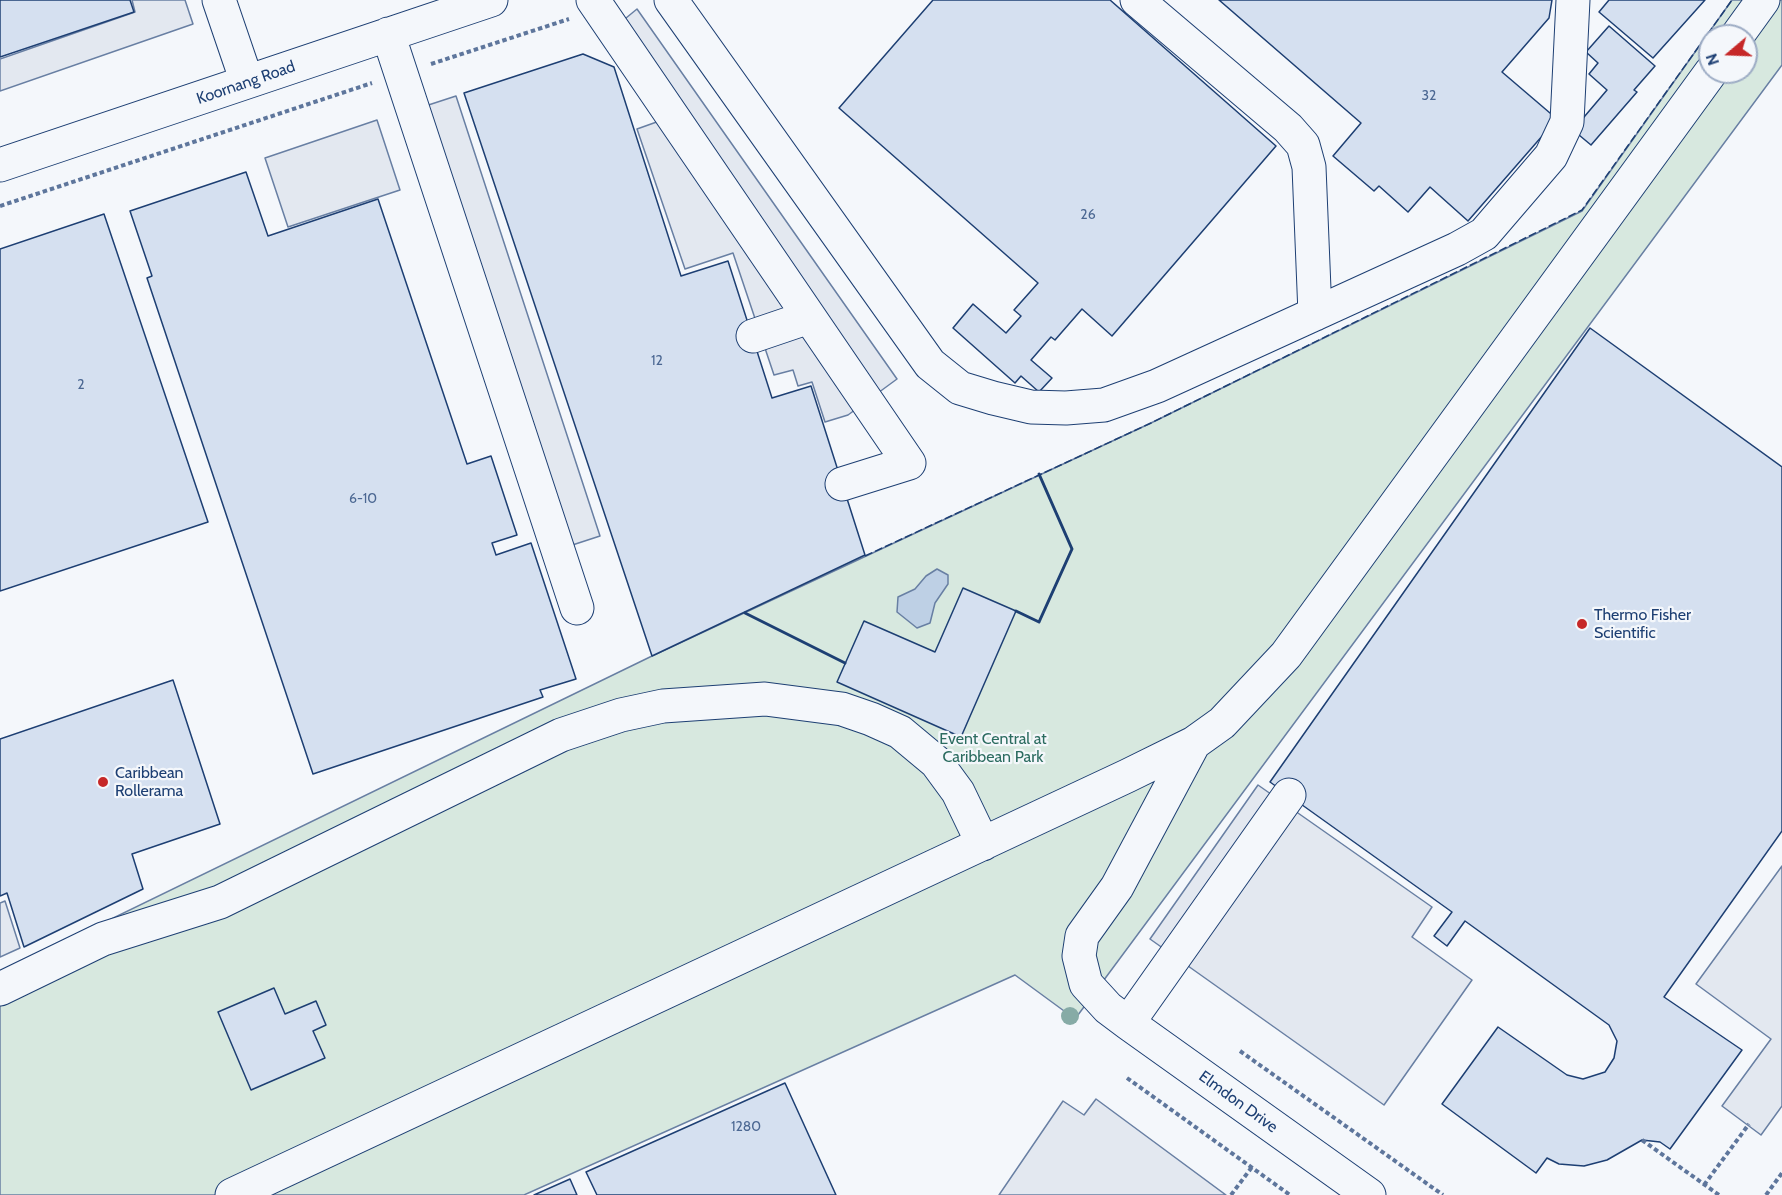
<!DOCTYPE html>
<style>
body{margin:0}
#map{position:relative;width:1782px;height:1195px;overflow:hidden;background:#f4f7fb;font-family:Cabin,sans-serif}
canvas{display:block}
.north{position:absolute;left:1698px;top:24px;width:60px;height:60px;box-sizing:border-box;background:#f4f7fb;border:2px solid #9eadc5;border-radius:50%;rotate:251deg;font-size:16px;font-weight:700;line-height:24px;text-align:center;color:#1d3f73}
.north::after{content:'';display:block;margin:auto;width:21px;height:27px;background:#c62828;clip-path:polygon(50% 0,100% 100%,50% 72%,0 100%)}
</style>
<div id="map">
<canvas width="1782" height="1195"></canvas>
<div class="north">N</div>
</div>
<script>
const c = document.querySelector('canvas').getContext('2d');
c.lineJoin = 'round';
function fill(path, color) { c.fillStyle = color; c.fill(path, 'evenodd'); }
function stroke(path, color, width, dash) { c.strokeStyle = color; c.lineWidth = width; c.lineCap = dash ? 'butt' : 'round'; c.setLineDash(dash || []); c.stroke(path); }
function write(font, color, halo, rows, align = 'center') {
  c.font = font + ' Cabin,sans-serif'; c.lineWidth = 4.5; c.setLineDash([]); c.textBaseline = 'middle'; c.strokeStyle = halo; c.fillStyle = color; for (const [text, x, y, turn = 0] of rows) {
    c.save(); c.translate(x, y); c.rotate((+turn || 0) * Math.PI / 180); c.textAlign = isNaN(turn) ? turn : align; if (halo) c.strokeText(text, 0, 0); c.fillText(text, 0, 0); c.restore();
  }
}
const green = new Path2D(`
 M1732 0H1782V65L1075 1019 1015 975 524 1195H0V973L652 656 1151 423 1582 211ZM1710 36H1746V72H1710Z`);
fill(green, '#d7e8df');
stroke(green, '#687fa3', 1.5);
const parking = new Path2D(`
 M132 0H185L193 24 0 91V59L135 12Z
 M637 9 897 379 848 415 825 422 812 382 798 386 793 370 774 375 733 253 685 269 637 129 665 119 609 32Z
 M456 96 600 536 554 551 410 111Z
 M377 120 400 190 288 227 265 158Z
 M1258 785 1432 907 1412 937 1472 980 1384 1105 1150 939Z
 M1782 866V1106L1761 1135 1722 1106 1771 1039 1696 984Z
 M5 901 20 948 0 957V903Z
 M1096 1099 1226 1195H999L1063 1101 1084 1115Z`);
fill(parking, '#e3e8f0');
stroke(parking, '#687fa3', 1.5);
const water = new Path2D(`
 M937 569 948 575V584L935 603 930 623 917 628 897 612 898 597 915 589 926 576Z`);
fill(water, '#bed0e5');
stroke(water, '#687fa3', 1.5);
const building = new Path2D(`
 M0 0H130L134 12 0 57Z
 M933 0H1110L1276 146 1112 336 1082 309 1055 340 1051 337 1031 360 1052 378 1039 392 1021 376 1015 383 953 328 973 304 1006 333 1021 316 1014 310 1038 283 839 108Z
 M1219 0H1552L1549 18 1502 72 1557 119 1468 221 1430 187 1408 212 1379 186 1374 191 1333 156 1361 123Z
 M1609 0H1705L1653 58 1599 12Z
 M1609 26 1655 66 1634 90 1637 92 1591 145 1573 130 1607 90 1589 74 1598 63 1586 52Z
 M583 54 614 67 681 276 728 261 772 398 811 386 865 555 652 656 464 93Z
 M246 172 268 236 378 199 467 464 491 456 517 535 492 543 496 555 531 543 576 679 540 690 543 697 313 774 147 278 152 276 130 211Z
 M104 214 208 522 0 591V249Z
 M1590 328 1782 467V831L1664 997 1742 1050 1670 1149 1660 1142 1642 1140 1607 1160 1584 1166 1559 1164 1547 1158 1536 1173 1442 1104 1498 1027 1567 1075 1583 1079 1605 1072 1614 1058 1617 1041 1609 1025 1465 921 1447 946 1434 936 1452 912 1270 782Z
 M963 588 1016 611 961 737 837 682 864 621 935 652Z
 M173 680 220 824 132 854 143 889 24 947 7 893 0 896V739Z
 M274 988 285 1014 316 1001 326 1025 313 1031 325 1058 251 1090 218 1012Z
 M785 1083 836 1195H597L586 1172Z
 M570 1179 577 1195H534Z`);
fill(building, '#d5e0f0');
stroke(building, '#1d3f73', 1.5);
const minor = new Path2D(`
 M219 0 247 82
 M593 0 909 463 842 484
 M671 0 930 364 960 388 993 398 1031 407 1066 408 1104 405 1157 386 1457 249 1484 234 1551 156 1567 122 1573 0
 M1137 0 1288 128 1303 145 1309 167 1315 314
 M388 34 577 608
 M1737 36 1763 0
 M0 165 491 0
 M753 336 809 317
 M1194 743 1117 887 1082 936 1079 956 1086 984 1108 1008 1128 1023 1369 1195
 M0 989 103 939 220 902 561 735 621 715 663 706 765 699 842 709 871 719 900 732 936 762 958 792 983 844
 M1128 1023 1289 795
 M232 1195 1127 776 1194 743 1222 723 1286 655 1711 72`);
stroke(minor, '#1d3f73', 35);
stroke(new Path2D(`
 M431 64 569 19
 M0 206 372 83
 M1240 1051 1443 1195
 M1127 1078 1290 1195
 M1642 1140 1719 1195
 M1704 1185 1749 1124
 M1231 1195 1252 1167
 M1766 1195 1782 1173`), '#5e769c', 4, [4.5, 3]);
stroke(minor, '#f4f7fb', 33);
stroke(new Path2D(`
 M865 556 1151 423 1582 210 1732 0`), '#1d3f73', 1.5, [8, 3]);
stroke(new Path2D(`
 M1016 611 1039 622 1072 549 1039 474
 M745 613 845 663`), '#1d3f73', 3);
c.fillStyle = '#86aba6';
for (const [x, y] of [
 [1070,1016]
]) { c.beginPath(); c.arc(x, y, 9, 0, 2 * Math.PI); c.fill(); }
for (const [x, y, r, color] of [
 [1582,624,6,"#c62828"],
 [103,782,6,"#c62828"]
]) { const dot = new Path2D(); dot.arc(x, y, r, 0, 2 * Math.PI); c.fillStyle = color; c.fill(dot); stroke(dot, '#f4f7fb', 2); }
write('14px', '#4b6792', null, [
 ["32",1429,96],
 ["26",1088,215],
 ["12",657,361],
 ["2",81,385],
 ["6-10",363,499],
 ["1280",746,1127]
]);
write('16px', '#1d3f73', '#f4f7fb', [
 ["Koornang Road",246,83,-19],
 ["Elmdon Drive",1238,1102,36]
]);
write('16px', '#1d3f73', '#f4f7fb', [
 ["Thermo Fisher",1594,615],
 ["Scientific",1594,633],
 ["Caribbean",115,773],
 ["Rollerama",115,791]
], 'left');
write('16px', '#2c6c60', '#f4f7fb', [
 ["Event Central at",993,739],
 ["Caribbean Park",993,757]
]);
</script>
